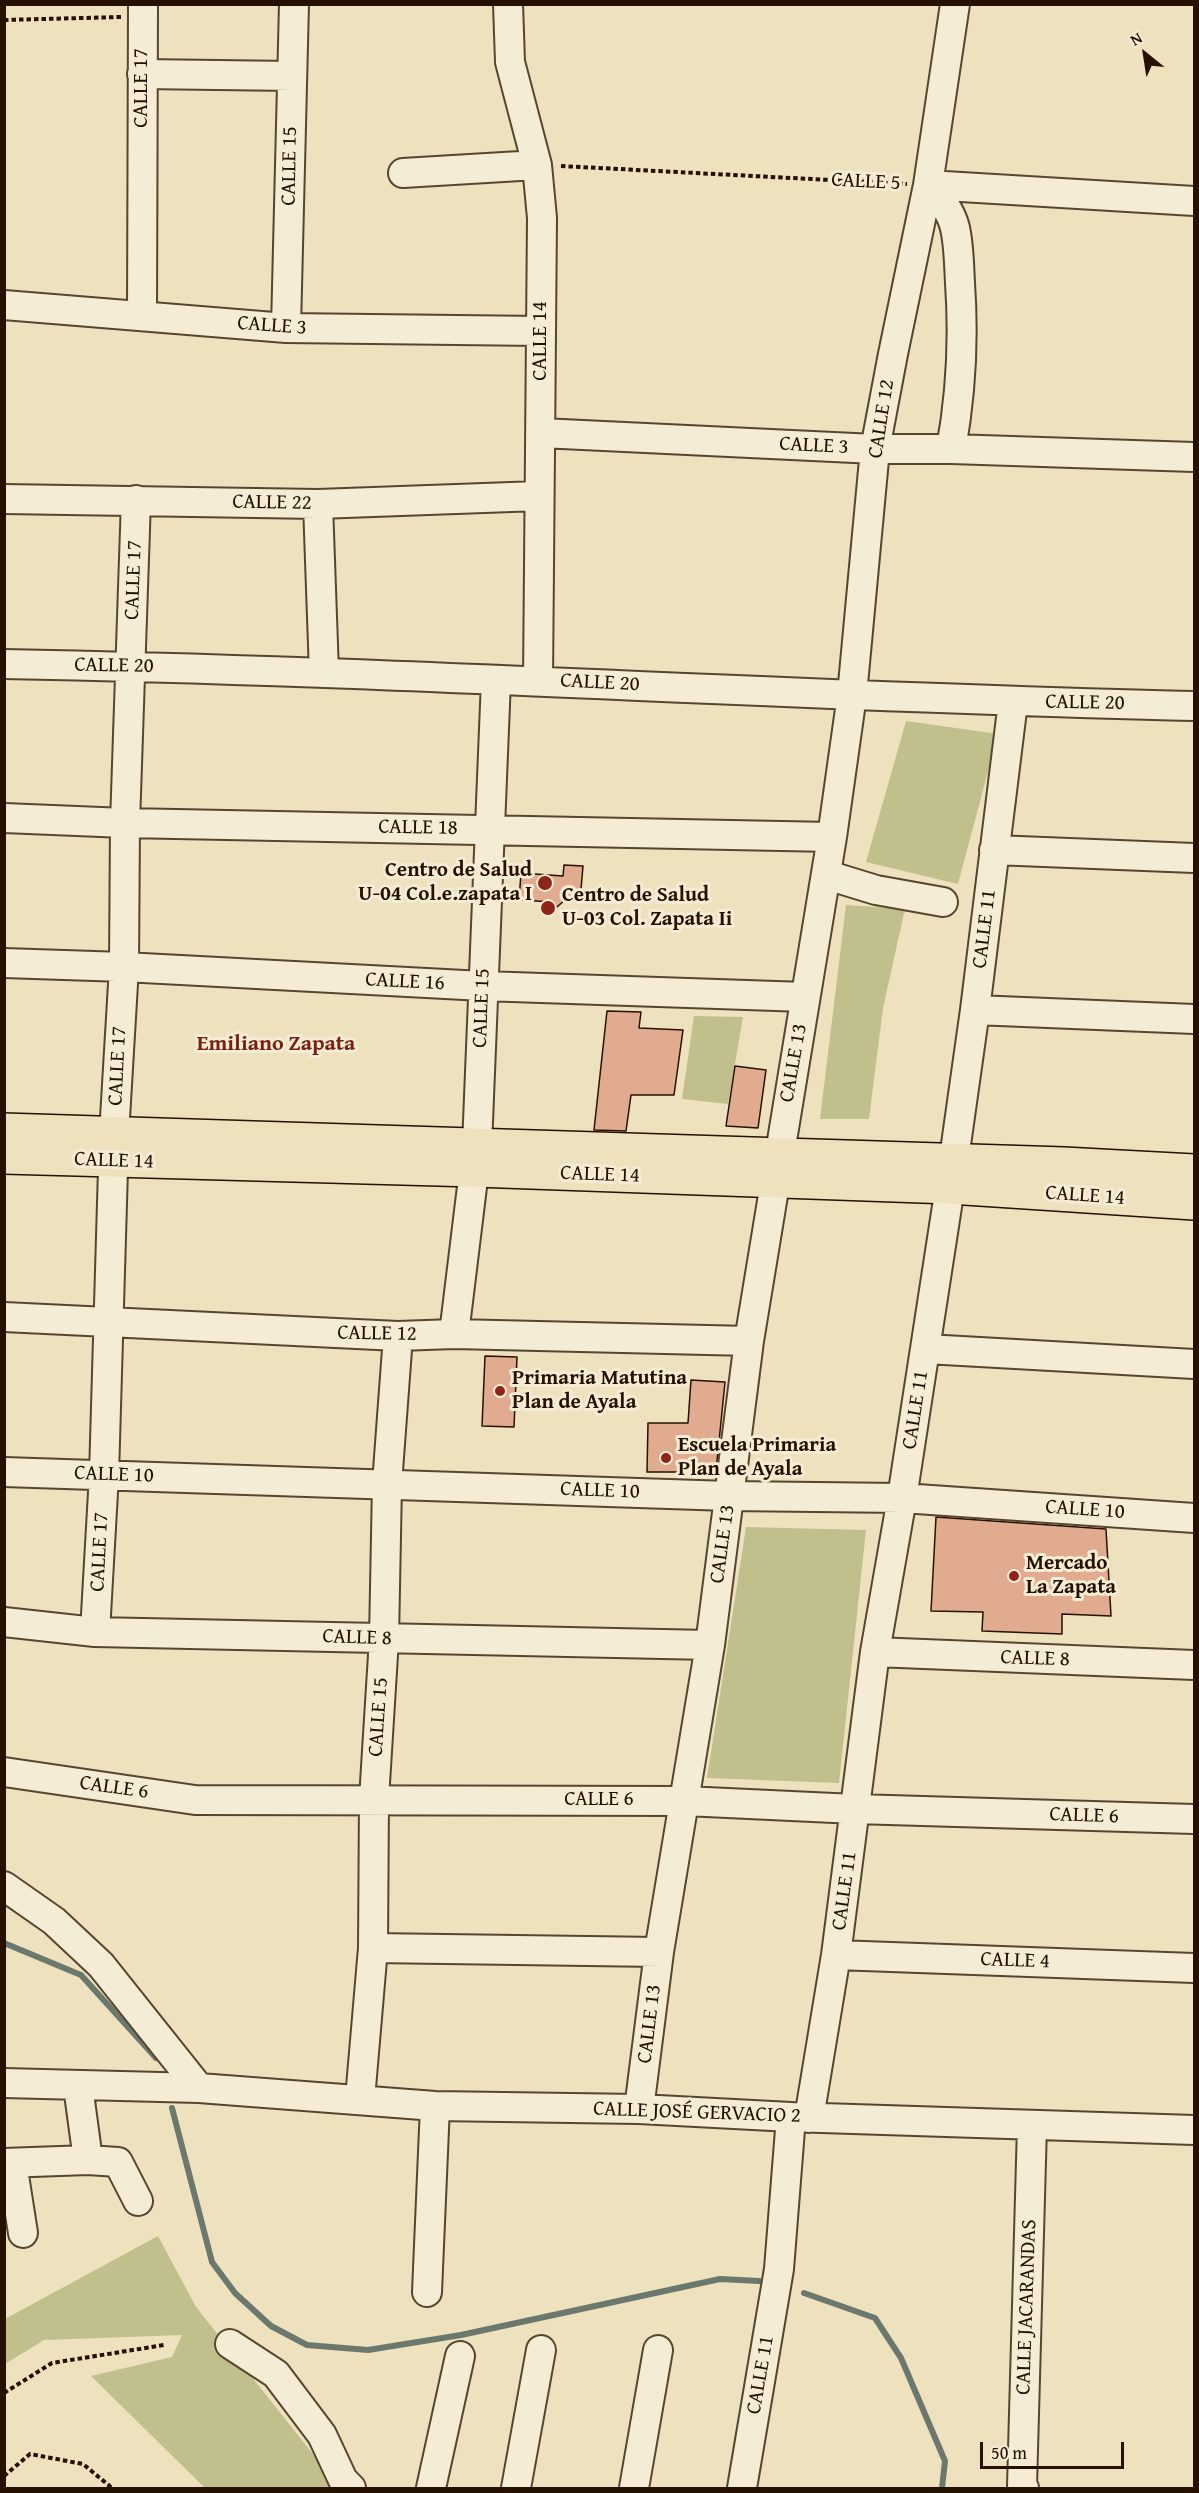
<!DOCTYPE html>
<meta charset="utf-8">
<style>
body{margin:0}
#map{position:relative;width:1199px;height:2493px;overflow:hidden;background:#eee1bd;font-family:"Gentium Book Plus",serif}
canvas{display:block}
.frame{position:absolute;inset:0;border:6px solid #261101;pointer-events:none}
.north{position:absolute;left:1115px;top:24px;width:60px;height:60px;-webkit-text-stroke:4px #f4ecd4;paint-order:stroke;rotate:330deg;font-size:16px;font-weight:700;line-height:24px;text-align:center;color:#261101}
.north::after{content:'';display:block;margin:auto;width:21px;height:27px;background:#261101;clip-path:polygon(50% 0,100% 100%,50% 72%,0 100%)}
.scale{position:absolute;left:980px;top:2442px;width:144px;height:27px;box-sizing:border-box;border:3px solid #261101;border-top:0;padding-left:8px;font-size:18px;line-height:21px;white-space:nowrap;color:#261101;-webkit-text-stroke:4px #f4ecd4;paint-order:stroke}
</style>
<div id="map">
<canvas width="1199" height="2493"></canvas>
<div class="frame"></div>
<div class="north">N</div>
<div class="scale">50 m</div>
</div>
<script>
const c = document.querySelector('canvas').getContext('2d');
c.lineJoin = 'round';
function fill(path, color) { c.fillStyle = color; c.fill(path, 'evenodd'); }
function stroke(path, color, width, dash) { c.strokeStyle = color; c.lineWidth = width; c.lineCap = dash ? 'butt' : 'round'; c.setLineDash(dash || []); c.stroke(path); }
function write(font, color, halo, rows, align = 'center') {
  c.font = font + ' "Gentium Book Plus",serif'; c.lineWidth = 6; c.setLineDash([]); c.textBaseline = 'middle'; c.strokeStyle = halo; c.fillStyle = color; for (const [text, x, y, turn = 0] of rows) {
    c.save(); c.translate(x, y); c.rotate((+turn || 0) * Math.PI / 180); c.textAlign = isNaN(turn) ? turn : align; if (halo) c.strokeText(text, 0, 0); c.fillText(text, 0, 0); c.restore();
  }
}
fill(new Path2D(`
 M906 721 998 734 958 884 866 862Z
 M846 905 905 909 883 1008 869 1119H820Z
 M694 1016 743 1017 728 1104 682 1099Z
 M746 1527 866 1530 839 1783 707 1778Z
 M158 2236 196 2307 340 2488H205L91 2376 172 2357 182 2335 44 2340 5 2364V2319Z`), '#c1c08c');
stroke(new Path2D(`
 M4 1943 81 1975 156 2058
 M172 2108 212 2262 235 2293 271 2326 307 2345 368 2350 461 2335 720 2279 759 2281
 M804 2293 875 2318 901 2358 945 2461 942 2488`), '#6b786d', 6);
const building = new Path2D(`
 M564 865 583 866 580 901 565 900 557 907 553 902 519 900 521 873 563 876Z
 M607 1011 641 1012 639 1028 683 1030 674 1095H631L626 1131 594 1130Z
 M735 1066 766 1070 758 1128 726 1126Z
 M485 1356 517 1357 514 1427 482 1426Z
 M691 1380 725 1382 716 1471 679 1469V1472H647L648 1423H688Z
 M936 1517 1106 1529 1111 1616 1062 1614V1634L982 1631 983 1612 931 1611Z`);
fill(building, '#e1ab90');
stroke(building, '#261101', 1.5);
const minor = new Path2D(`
 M508 4 510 62 537 165 542 218 538 681
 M142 74 292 76
 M403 173 537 165
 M928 185C940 198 951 211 955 228 959 246 959 265 960 283 964 340 961 394 951 449
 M928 185 1194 201
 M4 305 286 328 541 331
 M142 315 143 4
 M286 328 294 4
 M541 433 875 449H951L1194 457
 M4 499 318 504 539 496
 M318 504 324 673
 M4 664C401 671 798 697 1194 706
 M4 818 125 823 832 837
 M994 850 1194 858
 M827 875 876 890 943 902
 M4 963 124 967 483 986 805 997
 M975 1010 1194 1019
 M4 1317 398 1336 454 1334 749 1341
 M454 1334 477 1146 496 680
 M926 1349 1194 1364
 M4 1472 729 1496 902 1498 1194 1518
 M4 1622 95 1632 710 1645
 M95 1632 104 1475 114 1135 124 967 125 823 136 500
 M875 1652 1194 1665
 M4 1772 195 1800 685 1801 855 1809 1194 1819
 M4 1886 54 1921 101 1965 199 2088
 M373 1948 659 1952
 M836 1955 1194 1968
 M4 2083 199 2088 435 2106 639 2109 791 2117 1194 2130
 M78 2086 88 2160
 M360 2099 373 1948 374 1799 384 1639 387 1484 398 1336
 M639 2109 659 1952 710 1645 749 1341 832 837 852 695 875 449 893 354 928 185 955 4
 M809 2118 836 1955 875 1652 902 1498 950 1187 975 1010 1013 702
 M4 2163 88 2160 118 2162 138 2201
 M12 2163 23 2233
 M427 2292 435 2106
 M230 2344 276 2374 322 2435 343 2480 351 2488
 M431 2488 460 2356
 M516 2488 541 2350
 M634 2488 658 2350
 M742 2488 779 2269 791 2117
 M1024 2488 1022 2486 1032 2125`);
const major = new Path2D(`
 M4 1130 1064 1164 1194 1171
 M4 1157 475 1170 950 1187 1194 1203`);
stroke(minor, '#584530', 32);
stroke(major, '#261101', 36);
stroke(new Path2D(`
 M4 20 121 17
 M561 166 907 184
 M4 2393 52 2363 164 2345
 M4 2476 30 2454 83 2464 112 2488`), '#261101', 4, [4.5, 3]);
stroke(minor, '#f4ecd4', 28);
stroke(major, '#eee1bd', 33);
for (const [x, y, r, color] of [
 [545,883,8,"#8f2418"],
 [548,908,8,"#8f2418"],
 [500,1391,6,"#8f2418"],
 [666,1458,6,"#8f2418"],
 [1014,1576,6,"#8f2418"]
]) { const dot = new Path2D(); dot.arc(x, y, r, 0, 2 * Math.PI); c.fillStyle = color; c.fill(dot); stroke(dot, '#f4ecd4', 2); }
write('21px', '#261101', '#f4ecd4', [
 ["CALLE 17",142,88,-90],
 ["CALLE 15",290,166,-89],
 ["CALLE 5",866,182,3],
 ["CALLE 3",272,326,4],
 ["CALLE 14",541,341,-90],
 ["CALLE 12",882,419,-81],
 ["CALLE 3",814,446,3],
 ["CALLE 22",272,503,1],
 ["CALLE 17",134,580,-88],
 ["CALLE 20",114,666,1],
 ["CALLE 20",600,683,3],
 ["CALLE 20",1085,703,1],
 ["CALLE 18",418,828,1],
 ["CALLE 11",985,929,-83],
 ["CALLE 16",405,982,3],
 ["CALLE 15",482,1008,-88],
 ["CALLE 13",794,1063,-80],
 ["CALLE 17",118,1066,-87],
 ["CALLE 14",114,1161,2],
 ["CALLE 14",600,1175,2],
 ["CALLE 14",1085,1196,4],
 ["CALLE 12",377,1334,1],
 ["CALLE 11",916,1410,-81],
 ["CALLE 10",114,1475,2],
 ["CALLE 10",600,1491,2],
 ["CALLE 10",1085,1510,4],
 ["CALLE 13",723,1544,-82],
 ["CALLE 17",100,1552,-87],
 ["CALLE 8",357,1638,2],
 ["CALLE 8",1035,1659,2],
 ["CALLE 15",379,1717,-86],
 ["CALLE 6",114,1788,8],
 ["CALLE 6",599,1800],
 ["CALLE 6",1084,1816,2],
 ["CALLE 11",845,1891,-82],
 ["CALLE 4",1015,1961,2],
 ["CALLE 13",650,2024,-83],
 ["CALLE JOSÉ GERVACIO 2",697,2113,2],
 ["CALLE JACARANDAS",1027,2307,-88],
 ["CALLE 11",761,2375,-80]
]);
write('bold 21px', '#261101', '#f4ecd4', [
 ["Centro de Salud",532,871,"right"],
 ["U-04 Col.e.zapata I",532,895,"right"],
 ["Centro de Salud",562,896],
 ["U-03 Col. Zapata Ii",562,920],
 ["Primaria Matutina",512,1379],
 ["Plan de Ayala",512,1403],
 ["Escuela Primaria",678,1446],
 ["Plan de Ayala",678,1470],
 ["Mercado",1026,1564],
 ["La Zapata",1026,1588]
], 'left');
write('bold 22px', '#7a1f14', '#f4ecd4', [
 ["Emiliano Zapata",276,1044]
]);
</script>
